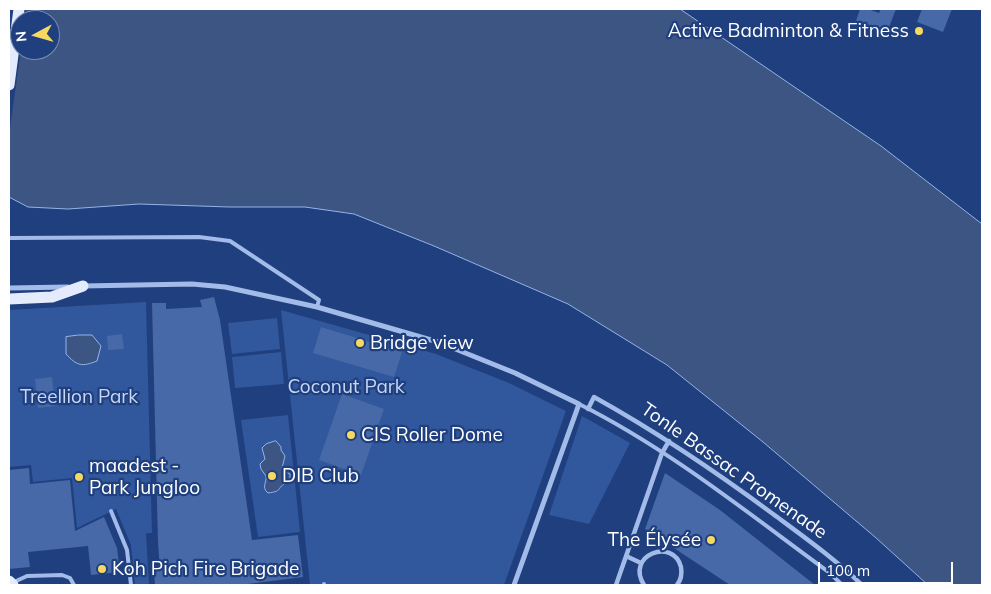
<!DOCTYPE html>
<meta charset="utf-8">
<style>
body{margin:0}
#map{position:relative;width:991px;height:594px;overflow:hidden;background:#1f3f7e;font-family:Mulish,sans-serif}
canvas{display:block}
.frame{position:absolute;inset:0;border:10px solid #fff;pointer-events:none}
.north{position:absolute;left:10px;top:10px;width:50px;height:50px;box-sizing:border-box;background:#1f3f7e;border:1px solid #798cb2;border-radius:50%;rotate:264deg;font-size:14px;font-weight:700;line-height:20px;text-align:center;color:#fff}
.north::after{content:'';display:block;margin:auto;width:18px;height:22px;background:#f6d961;clip-path:polygon(50% 0,100% 100%,50% 72%,0 100%)}
.scale{position:absolute;left:818px;top:562px;width:135px;height:22px;box-sizing:border-box;border:2px solid #fff;border-top:0;padding-left:6px;font-size:15px;line-height:18px;white-space:nowrap;color:#fff;-webkit-text-stroke:4px #1f3f7e;paint-order:stroke}
</style>
<div id="map">
<canvas width="991" height="594"></canvas>
<div class="frame"></div>
<div class="north">N</div>
<div class="scale">100 m</div>
</div>
<script>
const c = document.querySelector('canvas').getContext('2d');
c.lineJoin = 'round';
function fill(path, color) { c.fillStyle = color; c.fill(path, 'evenodd'); }
function stroke(path, color, width, dash) { c.strokeStyle = color; c.lineWidth = width; c.lineCap = dash ? 'butt' : 'round'; c.setLineDash(dash || []); c.stroke(path); }
function write(font, color, halo, rows, align = 'center') {
  c.font = font + ' Mulish,sans-serif'; c.lineWidth = 4.5; c.setLineDash([]); c.textBaseline = 'middle'; c.strokeStyle = halo; c.fillStyle = color; for (const [text, x, y, turn = 0] of rows) {
    c.save(); c.translate(x, y); c.rotate((+turn || 0) * Math.PI / 180); c.textAlign = isNaN(turn) ? turn : align; if (halo) c.strokeText(text, 0, 0); c.fillText(text, 0, 0); c.restore();
  }
}
fill(new Path2D(`
 M146 302 152 533H146L149 585H135L131 545 116 509 77 528 72 478 33 482 31 465 9 467V310Z
 M281 310 436 354 509 383 566 411 504 585H310Z
 M277 318 280 349 232 354 228 323Z
 M281 352 284 384 235 388 232 357Z
 M288 415 300 532 258 537 241 420Z
 M582 416 630 443 589 524 549 515Z`), '#31579c');
const water = new Path2D(`
 M9 9H680L881 146 982 224V585H928L875 537 763 442 667 365 568 304 434 246 354 214 305 207H229L139 204 68 209 28 207 9 197ZM20 20H50V50H20Z
 M79 335H92L101 346 97 361C82 367 77 366 66 354V337Z
 M276 441 281 447V450L285 456 282 468 283 471 290 474V478C289 481 286 482 284 484 276 490 282 491 268 493 261 487 267 483 266 476L261 469 260 464 265 459 262 448 266 444Z`);
fill(water, '#3c5583');
stroke(water, '#95b4e9', 1);
fill(new Path2D(`
 M9 9H26L25 20H20L21 50 9 135Z`), '#1f3f7e');
fill(new Path2D(`
 M860 9H868L879 13 881 9H896L886 35 855 24Z
 M922 9H952L943 32 917 22Z
 M214 297 220 320 252 540 298 535 303 577 240 585H155L154 571H160L158 542 152 303H166V309L202 307 200 300Z
 M321 327 402 352 394 377 313 353Z
 M122 334 124 349 108 350 107 336Z
 M52 377 55 406 38 408 35 379Z
 M342 394 384 409 361 475 319 460Z
 M29 468 30 484 70 480 75 531 104 517 117 548 120 572 91 575 88 546 28 552 30 567 9 569V470Z
 M665 473 720 510 815 585H730L645 529Z`), '#4769a7');
stroke(new Path2D(`
 M9 238 199 237 230 241 319 300 317 307
 M579 404C669 449 749 514 830 573L842 585
 M111 511 127 550 131 585
 M14 582 27 576 62 575 70 578 74 585
 M324 585V584`), '#a2bbe8', 4);
stroke(new Path2D(`
 M588 409 594 397C657 432 715 471 773 514 804 537 835 559 862 585
 M626 556 641 563
 M616 585 662 453 669 441
 M644 585C625 555 673 537 681 567 682 573 681 580 677 585`), '#a2bbe8', 4.5);
stroke(new Path2D(`
 M82 286 192 284 225 287 317 307 438 342 515 373 579 404 514 585
 M9 288 68 287`), '#a2bbe8', 5);
stroke(new Path2D(`
 M9 85 19 9
 M9 299 52 297 83 286
 M9 581 13 585`), '#e4ebfd', 11);
for (const [x, y, r, color] of [
 [919,31,5,"#f6d961"],
 [360,343,5,"#f6d961"],
 [351,435,5,"#f6d961"],
 [272,476,5,"#f6d961"],
 [79,477,5,"#f6d961"],
 [711,540,5,"#f6d961"],
 [102,569,5,"#f6d961"]
]) { const dot = new Path2D(); dot.arc(x, y, r, 0, 2 * Math.PI); c.fillStyle = color; c.fill(dot); stroke(dot, '#1f3f7e', 2); }
write('19px', '#fff', '#1f3f7e', [
 ["Active Badminton & Fitness",909,31,"right"],
 ["Bridge view",370,343],
 ["CIS Roller Dome",361,435],
 ["maadest -",89,466],
 ["Park Jungloo",89,488],
 ["DIB Club",282,476],
 ["The Élysée",701,540,"right"],
 ["Koh Pich Fire Brigade",112,569]
], 'left');
write('19px', '#c6d7f6', '#1f3f7e', [
 ["Coconut Park",346,387],
 ["Treellion Park",79,397]
]);
write('19px', '#fff', '#1f3f7e', [
 ["Tonle Bassac Promenade",734,471,35]
]);
</script>
